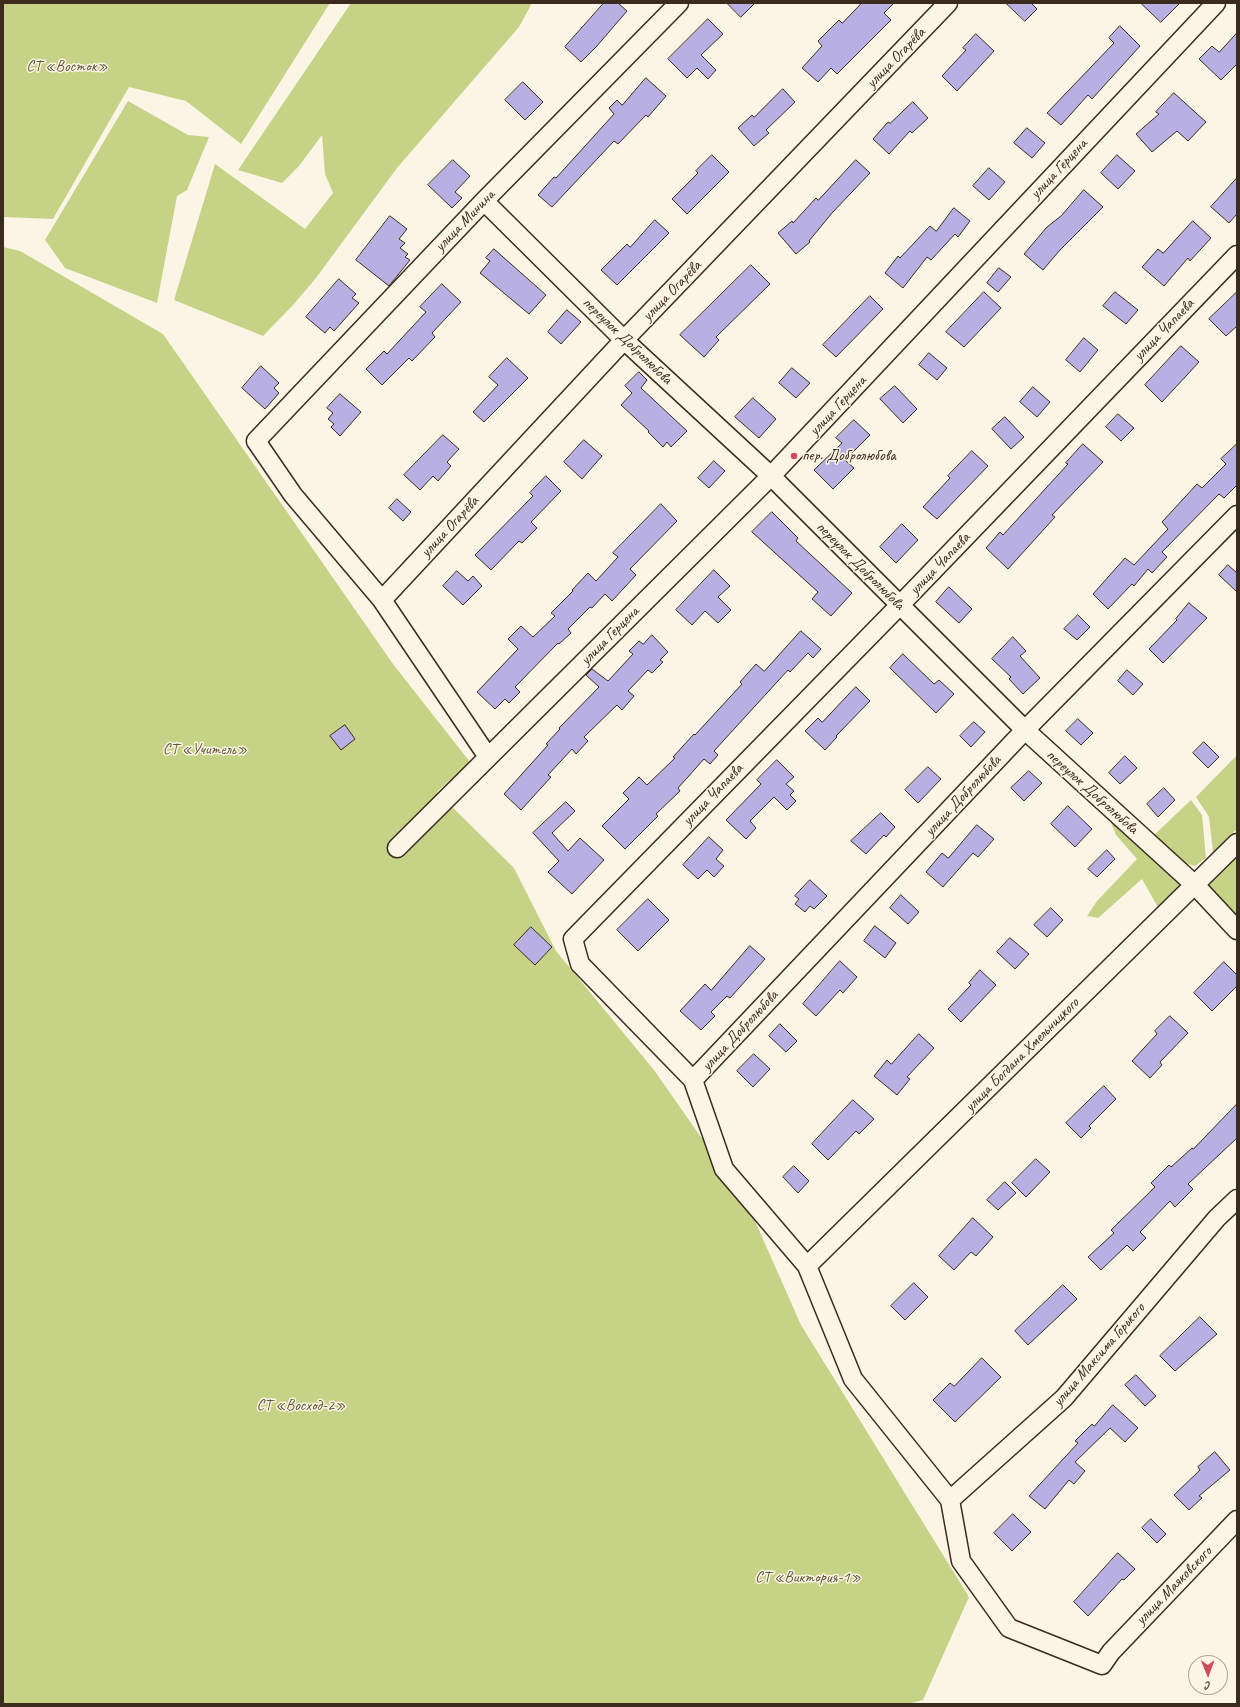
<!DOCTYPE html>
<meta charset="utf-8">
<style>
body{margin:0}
#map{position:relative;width:1240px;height:1707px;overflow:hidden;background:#fcf5e5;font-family:Caveat,sans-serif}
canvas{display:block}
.frame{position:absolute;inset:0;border:4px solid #3b2a1e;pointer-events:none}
.north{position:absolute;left:1188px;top:1655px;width:40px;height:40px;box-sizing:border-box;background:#fcf5e5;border:1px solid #afa495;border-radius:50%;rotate:179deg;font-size:11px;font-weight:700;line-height:16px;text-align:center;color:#3b2a1e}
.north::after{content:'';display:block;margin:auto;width:14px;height:18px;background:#d1495b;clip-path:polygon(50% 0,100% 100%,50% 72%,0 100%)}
</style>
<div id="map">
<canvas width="1240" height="1707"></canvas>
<div class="frame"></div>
<div class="north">С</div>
</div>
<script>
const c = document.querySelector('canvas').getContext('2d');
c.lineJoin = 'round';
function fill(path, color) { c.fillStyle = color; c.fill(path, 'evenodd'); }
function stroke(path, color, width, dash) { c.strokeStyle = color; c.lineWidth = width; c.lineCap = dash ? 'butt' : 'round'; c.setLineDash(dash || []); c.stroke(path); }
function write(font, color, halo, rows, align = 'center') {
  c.font = font + ' Caveat,sans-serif'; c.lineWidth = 3; c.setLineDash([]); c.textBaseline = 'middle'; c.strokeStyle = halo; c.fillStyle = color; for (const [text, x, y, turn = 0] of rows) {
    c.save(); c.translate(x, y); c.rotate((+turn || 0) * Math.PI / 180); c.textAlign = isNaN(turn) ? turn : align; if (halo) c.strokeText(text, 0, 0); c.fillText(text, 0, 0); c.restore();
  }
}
fill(new Path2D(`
 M3 3H330L241 144 186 101 129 87 53 219 3 217Z
 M351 3H532L519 27 397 168 316 278 293 305 263 336 174 300 215 164 305 229 333 193 325 174 322 135 299 166 282 183 238 170Z
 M128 101 188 135 209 137 187 190 177 196 157 303 65 268 45 240Z
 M3 247 20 251 163 334 393 664 470 762 437 792 514 868 556 951 654 1070 747 1203 801 1325 969 1597 923 1700 908 1704H3Z
 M1237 755V829L1213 852 1209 817 1196 797Z
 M1191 800 1202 815 1206 858 1195 866 1181 862 1154 835Z
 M1120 820 1189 885 1159 909 1142 879 1098 918 1087 916 1097 901 1137 859 1116 835 1111 823Z
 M1237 849V915L1204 883Z`), '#c6d387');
const building = new Path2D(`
 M604 3H618L627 11 596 47 581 62 565 47Z
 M727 3H755L741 17Z
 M862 3H894L884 13 891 20 837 74 831 68 818 82 802 68 822 46 818 41 839 20 842 23Z
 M1006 3H1031L1037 9 1025 21Z
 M1141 3H1180L1161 22Z
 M708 19 723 34 701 55 716 70 708 79 697 68 687 78 668 59Z
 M1120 26 1140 46 1092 99 1088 95 1061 125 1047 113 1114 43 1109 38Z
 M1237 33V64L1221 80 1199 59 1212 46 1219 52Z
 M976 34 994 51 957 91 942 76 966 50 963 48Z
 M646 78 666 96 648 117 646 115 618 144 614 141 552 207 538 195 554 177 556 178 614 114 609 108 617 100 622 105Z
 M523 82 543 102 525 120 505 100Z
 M783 89 795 102 766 130 769 133 754 146 738 128 752 115 754 117Z
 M1174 93 1206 122 1188 141 1177 131 1152 152 1136 134 1159 114 1156 112Z
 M913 102 928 118 912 133 910 131 889 154 873 139 888 122 890 123Z
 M1027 128 1045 143 1032 158 1014 143Z
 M712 155 729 172 687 214 672 199 698 173 696 171Z
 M1117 155 1135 171 1118 189 1101 173Z
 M453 160 470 176 455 192 462 198 452 208 428 185Z
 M856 160 870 173 832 213 809 241 810 242 796 254 778 233 792 221 793 223 816 198 818 200Z
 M989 168 1005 182 989 200 973 186Z
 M1237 178V214L1229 223 1211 207Z
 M1084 190 1103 207 1060 250 1043 270 1024 254 1047 227 1061 216Z
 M954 208 970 221 958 237 955 234 931 260 927 257 903 288 885 273 898 256 900 258 930 226 936 231Z
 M390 216 407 229 399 239 405 243 400 248 408 254 405 257 410 260 389 286 356 260Z
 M655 220 669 233 617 285 601 270 627 244 630 247Z
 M1193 221 1211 238 1190 261 1188 258 1164 286 1142 267 1158 249 1163 253Z
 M494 249 546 295 529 314 480 273 490 261 486 258Z
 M751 265 770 284 716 337 719 340 704 357 680 335Z
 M999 268 1011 277 998 292 987 283Z
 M339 279 356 294 352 298 359 303 334 331 330 327 325 333 306 317Z
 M442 284 461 302 432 333 435 337 412 361 409 358 382 385 366 369 384 351 387 354 426 312 420 307Z
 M984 292 1001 308 964 347 946 332Z
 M1115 292 1138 310 1126 324 1103 306Z
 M1237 292V326L1226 336 1209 319Z
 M870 296 883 309 836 357 823 345Z
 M567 310 581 322 561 344 548 332Z
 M1084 338 1098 350 1080 372 1066 360Z
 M1181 346 1199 362 1162 402 1145 385Z
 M929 353 947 368 937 380 919 365Z
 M507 358 528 378 484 422 473 412 498 385 489 377Z
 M261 366 279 383 274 388 279 393 265 409 242 388Z
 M792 368 810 383 796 398 779 383Z
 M639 372 647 380 641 388 687 431 671 447 667 442 663 447 648 432 649 431 621 405 632 393 625 386Z
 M895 386 917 409 903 423 880 399Z
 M1033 387 1050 402 1037 417 1020 402Z
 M340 394 361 412 340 436 331 427 334 424 328 419 333 413 327 408Z
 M753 398 776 419 759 438 735 417Z
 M1118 414 1134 428 1121 441 1106 427Z
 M1005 417 1024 437 1011 449 992 429Z
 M854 420 870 435 845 460 854 468 833 489 814 470 842 443 836 438Z
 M443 435 459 449 447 462 451 466 438 481 433 476 420 490 404 475Z
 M584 440 602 456 582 479 564 462Z
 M1083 444 1103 462 1052 515 1055 517 1008 569 986 548 1000 532 1003 535 1068 464 1066 463Z
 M1237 444V485L1224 498 1219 494 1162 552 1167 557 1152 573 1148 569 1134 586 1132 584 1108 609 1093 594 1125 558 1134 565 1168 529 1162 522 1197 484 1202 488 1226 464 1221 459Z
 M972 451 988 466 937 519 923 507 950 478 948 476Z
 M714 461 725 471 709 488 698 478Z
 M546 476 561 491 531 522 537 528 522 543 519 541 491 570 475 555 533 496 530 493Z
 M397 499 411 512 403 521 389 508Z
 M661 504 677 521 630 569 636 575 612 601 605 594 592 608 590 607 568 629 571 633 559 644 558 643 515 687 520 692 509 703 505 699 495 709 477 692 518 649 508 639 521 626 533 637 555 616 551 613 573 591 572 590 588 573 596 581 618 557 613 553Z
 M772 512 798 538 796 541 852 593 831 616 812 599 818 592 752 532Z
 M902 524 918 540 896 563 880 547Z
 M1228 565 1237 573V592L1219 575Z
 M714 570 730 586 718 597 731 610 718 623 705 611 692 625 676 610Z
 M457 571 468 581 473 576 482 586 463 605 443 586Z
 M949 587 972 609 959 623 936 602Z
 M1189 603 1207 618 1163 663 1149 649 1177 620 1176 619Z
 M1078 615 1090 627 1077 640 1064 629Z
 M801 631 821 649 813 658 808 653 790 672 788 670 714 751 718 755 710 764 704 759 678 788 680 791 656 814 658 816 625 849 602 826 629 799 623 793 639 777 647 785 675 758 673 757 694 734 695 735 742 684 740 682 756 664 764 671Z
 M652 635 668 652 660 660 663 662 652 673 648 670 628 691 634 696 622 710 617 705 584 737 588 741 576 754 572 749 548 775 551 777 521 810 504 794 548 745 546 744 560 729 559 728 599 687 586 675 592 669 608 681 633 654 629 651 639 641 643 644Z
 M1013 637 1026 651 1020 656 1040 678 1023 694 1009 679 1011 677 992 659Z
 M903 654 934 684 939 680 954 694 936 713 890 668Z
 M1127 670 1143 684 1133 695 1118 681Z
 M856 687 870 701 836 736 837 737 825 750 805 731 818 718 822 722Z
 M1078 719 1093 733 1081 745 1066 731Z
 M974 722 985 732 971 747 960 736Z
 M345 725 355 739 341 750 330 736Z
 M1204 742 1219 757 1208 768 1193 753Z
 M1125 756 1137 768 1120 784 1109 773Z
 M777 760 794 777 786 784 794 791 790 795 796 801 787 810 774 797 750 821 756 828 746 839 726 820 761 784 757 780Z
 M928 767 941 779 918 803 905 790Z
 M1029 771 1042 783 1024 801 1011 788Z
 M1164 788 1175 800 1158 817 1147 804Z
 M566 802 575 811 552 833 568 851 580 838 604 860 572 894 548 872 559 861 533 833Z
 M1068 806 1092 829 1075 847 1051 824Z
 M881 813 895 827 886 837 884 835 866 854 851 841Z
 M977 825 994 839 978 857 973 853 943 887 926 872 942 853 948 858Z
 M709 837 723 850 716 859 724 866 714 877 707 870 698 879 683 865Z
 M1107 850 1115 859 1097 877 1088 869Z
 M810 880 827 896 814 909 810 906 805 912 795 904 799 899 795 896Z
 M901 895 919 912 908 924 890 908Z
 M648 899 669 920 638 951 617 930Z
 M1051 908 1063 920 1047 937 1034 925Z
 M875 926 896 943 885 958 864 941Z
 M531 927 552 947 535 965 514 945Z
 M1010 938 1029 954 1015 969 997 952Z
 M750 946 765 959 730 998 727 996 711 1012 715 1016 701 1030 680 1011 705 984 711 990Z
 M840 961 857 977 843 993 840 990 816 1016 803 1004Z
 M1224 962 1237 975V986L1212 1011 1194 993Z
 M980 970 996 985 961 1022 948 1009 971 985 969 983Z
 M1170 1016 1188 1033 1160 1062 1162 1065 1150 1078 1132 1061 1157 1034 1155 1031Z
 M780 1024 797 1041 786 1052 769 1036Z
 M919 1034 934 1048 907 1077 910 1079 897 1095 874 1076 887 1060 891 1064Z
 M754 1054 770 1069 753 1087 737 1071Z
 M1104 1086 1116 1099 1089 1126 1091 1128 1081 1138 1066 1123Z
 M853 1100 874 1119 859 1134 856 1131 828 1160 812 1144Z
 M1237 1104V1138L1188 1184 1193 1189 1175 1207 1170 1201 1140 1232 1146 1238 1133 1251 1127 1245 1101 1270 1088 1257 1114 1233 1111 1230 1155 1187 1151 1183 1169 1165 1171 1167 1192 1148 1193 1149Z
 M1036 1159 1050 1172 1026 1197 1012 1183Z
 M794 1166 809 1181 798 1193 783 1177Z
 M1005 1182 1016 1193 998 1210 987 1200Z
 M973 1218 993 1237 976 1256 971 1252 954 1270 939 1256Z
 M914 1283 928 1297 905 1320 891 1306Z
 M1063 1285 1077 1299 1028 1345 1015 1331Z
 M1200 1317 1217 1334 1175 1371 1160 1356Z
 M982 1358 1001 1377 955 1422 933 1400 950 1383 954 1386Z
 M1136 1375 1156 1396 1145 1406 1125 1385Z
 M1113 1405 1138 1428 1125 1442 1110 1428 1075 1462 1085 1471 1074 1484 1069 1480 1045 1509 1029 1496 1078 1443 1075 1441 1092 1424 1094 1426Z
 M1215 1452 1230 1470 1199 1496 1202 1498 1189 1510 1174 1495 1200 1470 1198 1467Z
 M1013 1514 1031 1532 1012 1551 994 1533Z
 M1151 1519 1166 1534 1157 1543 1142 1528Z
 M1118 1553 1135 1569 1124 1580 1122 1579 1088 1616 1074 1602Z`);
fill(building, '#b8b0e2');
stroke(building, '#3b2a1e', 1);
const minor = new Path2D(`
 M484 201 624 340 771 476 1025 730 1195 885 1237 930
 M1237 255 899 606 573 939 580 964 693 1080 724 1169 807 1266 853 1379 950 1500 961 1561 1009 1628 1102 1665 1111 1652 1237 1520
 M382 600 624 340 948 3
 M488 757 382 600 293 495 256 441 484 201 679 3
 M397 848 771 476 1216 3
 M693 1080 1025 730 1237 515
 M807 1266 1237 843
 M950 1500 1064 1398 1217 1218 1237 1199`);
stroke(minor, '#3b2a1e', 21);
stroke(minor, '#fcf5e5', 18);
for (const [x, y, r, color] of [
 [794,456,4,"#d1495b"]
]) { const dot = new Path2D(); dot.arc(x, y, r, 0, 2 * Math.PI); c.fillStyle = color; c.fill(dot); stroke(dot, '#fcf5e5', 1.5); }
write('16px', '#3b2a1e', '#fcf5e5', [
 ["улица Огарёва",896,58,-46],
 ["улица Герцена",1059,169,-47],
 ["улица Минина",465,221,-46],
 ["улица Огарёва",672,291,-46],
 ["улица Чапаева",1164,330,-46],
 ["переулок Добролюбова",627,341,44],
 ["улица Герцена",838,406,-47],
 ["улица Огарёва",450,527,-47],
 ["улица Чапаева",940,564,-46],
 ["переулок Добролюбова",860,566,45],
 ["улица Герцена",610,636,-45],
 ["переулок Добролюбова",1092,792,42],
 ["улица Чапаева",713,795,-46],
 ["улица Добролюбова",963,796,-47],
 ["улица Добролюбова",740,1031,-47],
 ["улица Богдана Хмельницкого",1022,1055,-45],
 ["улица Максима Горького",1099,1355,-49],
 ["улица Маяковского",1174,1586,-46]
]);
write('16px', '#5e5438', '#fcf5e5', [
 ["СТ «Восток»",67,67],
 ["СТ «Учитель»",205,750],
 ["СТ «Восход-2»",301,1406],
 ["СТ «Виктория-1»",808,1578]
]);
write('16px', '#3b2a1e', '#fcf5e5', [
 ["пер. Добролюбова",802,456]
], 'left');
</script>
